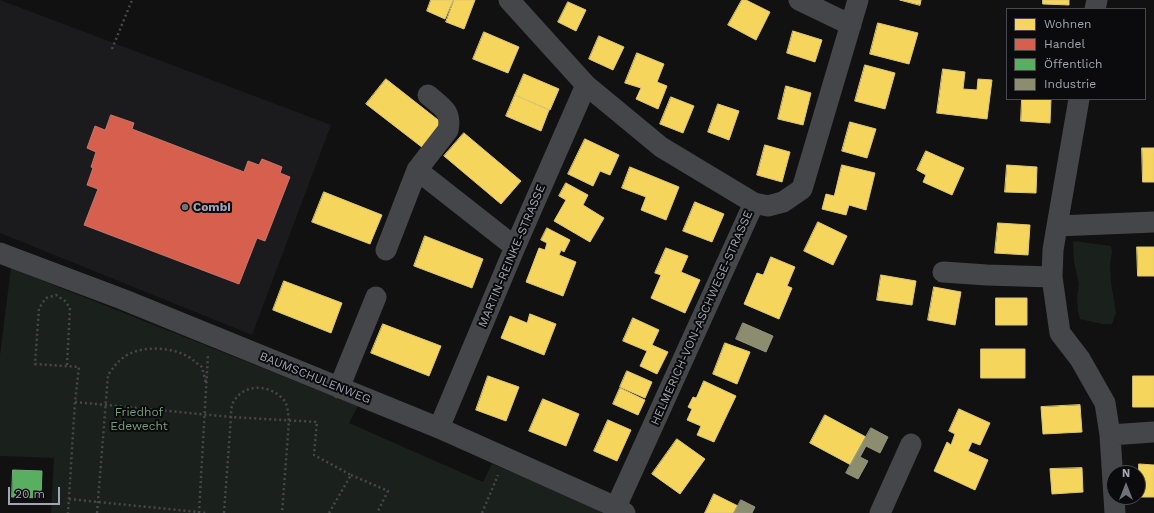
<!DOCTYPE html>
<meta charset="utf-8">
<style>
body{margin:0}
#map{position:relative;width:1154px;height:513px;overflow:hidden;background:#111;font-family:"Work Sans",sans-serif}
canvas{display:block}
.legend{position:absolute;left:1006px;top:8px;width:140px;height:92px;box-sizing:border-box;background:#0b0b0d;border:1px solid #47494f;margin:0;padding:5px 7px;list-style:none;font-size:12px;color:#a1a6b3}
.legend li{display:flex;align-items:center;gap:8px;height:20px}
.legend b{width:20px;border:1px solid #47494f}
.north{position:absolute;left:1106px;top:465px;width:40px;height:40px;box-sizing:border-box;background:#0b0b0d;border:1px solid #47494f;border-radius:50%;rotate:0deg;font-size:11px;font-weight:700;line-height:16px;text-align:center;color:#a1a6b3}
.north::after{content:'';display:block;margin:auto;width:14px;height:18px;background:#6f727a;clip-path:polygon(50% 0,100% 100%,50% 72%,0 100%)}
.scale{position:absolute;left:8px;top:487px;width:52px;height:18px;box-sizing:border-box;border:2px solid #a1a6b3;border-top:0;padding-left:5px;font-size:12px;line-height:14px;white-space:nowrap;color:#a1a6b3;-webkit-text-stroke:3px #0b0b0d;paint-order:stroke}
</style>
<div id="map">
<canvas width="1154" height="513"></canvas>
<ul class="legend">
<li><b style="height:11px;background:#f6d55c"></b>Wohnen</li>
<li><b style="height:11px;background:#d6604d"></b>Handel</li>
<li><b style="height:11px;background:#5aae61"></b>Öffentlich</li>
<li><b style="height:11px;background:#8c8c6e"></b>Industrie</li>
</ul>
<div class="north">N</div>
<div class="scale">20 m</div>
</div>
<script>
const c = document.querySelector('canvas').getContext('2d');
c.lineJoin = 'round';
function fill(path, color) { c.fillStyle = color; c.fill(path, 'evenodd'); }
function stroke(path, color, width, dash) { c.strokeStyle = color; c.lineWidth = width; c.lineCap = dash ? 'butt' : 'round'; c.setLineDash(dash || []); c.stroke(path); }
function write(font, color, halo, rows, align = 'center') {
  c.font = font + ' "Work Sans",sans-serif'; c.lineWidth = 4; c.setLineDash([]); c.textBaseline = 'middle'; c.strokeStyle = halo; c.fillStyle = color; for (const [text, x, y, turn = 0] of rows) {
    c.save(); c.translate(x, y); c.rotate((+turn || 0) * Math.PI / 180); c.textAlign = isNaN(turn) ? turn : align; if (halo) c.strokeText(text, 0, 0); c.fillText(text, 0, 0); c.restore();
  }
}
fill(new Path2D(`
 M0 0 331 125 252 335 0 233Z`), '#1b1b1d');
fill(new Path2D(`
 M1073 241 1111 246 1112 252 1110 264 1111 282 1116 313 1112 324H1102L1080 319 1078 312 1077 298 1079 284 1074 262Z
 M11 268 358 406 349 423 483 482 492 464 593 506 605 513H51L54 458 0 456V355Z`), '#1a201b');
const homes = new Path2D(`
 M431 0H453L445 19 427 11Z
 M454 0H475L464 29 446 22Z
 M742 0H746L770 12 756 40 728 25Z
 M900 0H921L920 5Z
 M1043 0H1069V5L1043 4Z
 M568 2 586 10 576 31 558 22Z
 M878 23 918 33 909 64 870 54Z
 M793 31 822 40 815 62 787 53Z
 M484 32 519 47 508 73 473 59Z
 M599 36 624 47 613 70 589 59Z
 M637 53 664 64 657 82 667 86 658 109 636 99 641 88 625 83Z
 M865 65 895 73 885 109 855 101Z
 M943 69 965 72 963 89 977 90 978 79 992 80 987 119 937 113Z
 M524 74 559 89 550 110 515 95Z
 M386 79 442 123 423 148 366 104Z
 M786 86 811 93 803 125 778 119Z
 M515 95 549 110 541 131 506 116Z
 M671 97 694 106 683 133 660 124Z
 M1022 99H1051L1050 123 1021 121Z
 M718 104 739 111 729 140 708 132Z
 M850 122 876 129 867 158 842 151Z
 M464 133 521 181 501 204 444 156Z
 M585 139 619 155 610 175 600 171 593 186 568 174Z
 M765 145 790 152 782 182 757 175Z
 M1142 148H1154V182H1143Z
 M926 151 964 168 952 195 923 182 926 175 917 170Z
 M842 165 875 173 866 210 849 205 846 215 822 209 826 194 834 196Z
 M1007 165 1037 167 1036 193 1005 192Z
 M630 167 679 187 666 220 641 210 646 197 622 188Z
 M566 183 588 195 583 205 604 218 590 242 554 221 566 200 559 196Z
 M324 192 382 215 370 244 312 222Z
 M695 202 724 214 712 242 683 231Z
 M818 222 847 236 833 265 804 251Z
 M998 223 1030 225 1028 255 995 253Z
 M547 228 570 240 564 252 561 250 559 255 576 262 563 296 526 282 539 248 545 250 547 243 541 240Z
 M425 236 483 259 472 288 414 266Z
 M1137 247H1154V276H1138Z
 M666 248 688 256 681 272 700 280 685 313 651 298 661 275 655 273Z
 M771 257 795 267 787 286 792 288 779 319 744 304 757 273 763 275Z
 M881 275 916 281 912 305 877 300Z
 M284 281 342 303 331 333 273 310Z
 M934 287 961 292 955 325 928 320Z
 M996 298H1027V325H996Z
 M530 314 556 324 544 355 501 338 510 316 527 323Z
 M633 318 659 330 652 345 668 352 657 374 640 366 647 351 623 341Z
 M383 324 441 346 429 376 371 353Z
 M725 343 750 352 737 384 713 374Z
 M981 349H1025V378H981Z
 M627 371 652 382 645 398 620 387Z
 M488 376 519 387 506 421 476 410Z
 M1133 376H1154V407H1133Z
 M704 381 736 396 714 442 697 435 701 426 687 420 692 409 688 407 693 397 696 398Z
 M620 388 645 400 638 415 613 404Z
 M543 399 579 414 566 446 529 431Z
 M1080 405 1082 432 1043 434 1041 407Z
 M959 409 990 423 980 445 972 442 968 451 988 460 975 490 934 471 947 442 951 445 955 434 949 431Z
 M825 415 866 437 851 465 810 443Z
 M608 420 631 430 617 461 594 451Z
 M677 439 705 459 680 494 652 474Z
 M1139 464 1154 465V497H1139Z
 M1082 468 1083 492 1052 494 1050 469Z
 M714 494 738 506 734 513H705Z`);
fill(homes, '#f6d55c');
stroke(homes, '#dcc776', 1);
const shops = new Path2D(`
 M111 115 134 123 132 129 244 172 248 161 259 165 262 159 282 167 280 173 290 177 265 241 257 238 239 284 84 225 98 189 87 185 93 168 91 167 96 152 87 148 95 126 105 130Z`);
fill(shops, '#d6604d');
stroke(shops, '#c6756c', 1);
const public = new Path2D(`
 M13 470 42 471 41 498 12 497Z`);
fill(public, '#5aae61');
stroke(public, '#6fac7a', 1);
const industry = new Path2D(`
 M743 323 773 336 766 352 736 339Z
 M871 428 888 437 880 453 866 446 860 457 868 461 858 479 846 473Z
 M741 500 755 507 752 513H734Z`);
fill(industry, '#8c8c6e');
stroke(industry, '#929483', 1);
stroke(new Path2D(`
 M112 49 132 0
 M67 365 70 308 65 301 56 295 46 298 39 308 35 364 79 367 75 402 68 513
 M75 402 231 417 317 422 314 455 351 475 329 513
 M351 475 388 491 377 513
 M69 499 207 513
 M97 513 108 375C113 368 117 362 124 357 141 345 171 347 187 356 193 359 197 364 202 367L206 383
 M199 513 208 354
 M224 513 231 417C231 412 231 405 234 401 244 384 268 384 282 398 288 403 288 413 289 421L282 513
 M482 513 498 475`), '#47484c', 2.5, [2, 3]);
stroke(new Path2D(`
 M509 0 586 85 661 147 754 203
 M799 0 851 25
 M1095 9 1097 0
 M1079 99 1057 226 1053 250 1052 277 1060 333 1080 359 1105 403 1110 435 1115 513
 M417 170 515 247
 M1057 226 1154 222
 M386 250 417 170 448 130C452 111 442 107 428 95
 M0 253 122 299 439 428 616 507 625 513
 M943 272 987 275 1052 277
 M339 388 376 297
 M439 428 515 247 586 85
 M1110 435 1154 432
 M616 507 754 203 768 206 783 202 802 189 858 0
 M880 513 911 444`), '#45464a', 21);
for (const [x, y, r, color] of [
 [185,207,4,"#6f727a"]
]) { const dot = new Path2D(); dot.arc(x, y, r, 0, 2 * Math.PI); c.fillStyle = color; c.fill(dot); stroke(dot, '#0b0b0d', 1.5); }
write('bold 12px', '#a1a6b3', '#0b0b0d', [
 ["Combi",193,207]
], 'left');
write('12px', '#a1a6b3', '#0b0b0d', [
 ["MARTIN-REINKE-STRASSE",512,256,-67],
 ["HELMERICH-VON-ASCHWEGE-STRASSE",702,318,-66],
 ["BAUMSCHULENWEG",315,378,22]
]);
write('12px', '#789f7a', '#0b0b0d', [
 ["Friedhof",139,412],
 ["Edewecht",139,426]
]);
</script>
